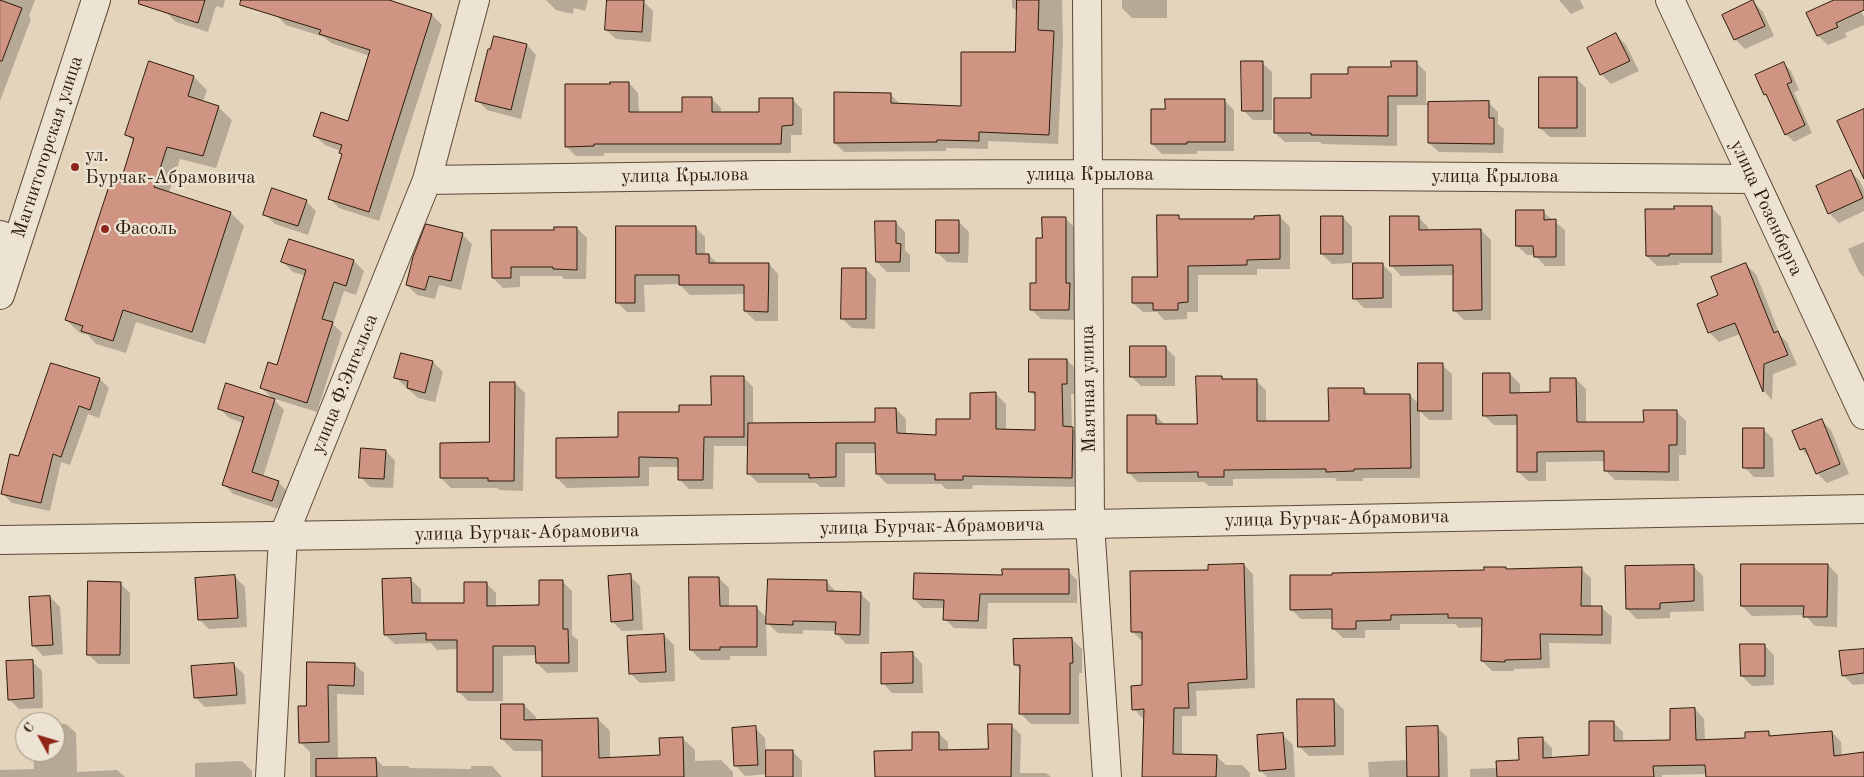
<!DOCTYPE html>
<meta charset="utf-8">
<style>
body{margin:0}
#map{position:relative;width:1864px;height:777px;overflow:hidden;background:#e4d4bb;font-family:"Old Standard TT",serif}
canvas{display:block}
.north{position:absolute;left:15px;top:712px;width:50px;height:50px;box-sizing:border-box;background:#ede3d3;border:1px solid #a19383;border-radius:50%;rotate:309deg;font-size:14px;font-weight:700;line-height:20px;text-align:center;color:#2e1b0a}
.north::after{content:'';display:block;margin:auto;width:18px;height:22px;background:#8f2418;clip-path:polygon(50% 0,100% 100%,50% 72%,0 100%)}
</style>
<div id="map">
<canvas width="1864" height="777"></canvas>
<div class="north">С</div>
</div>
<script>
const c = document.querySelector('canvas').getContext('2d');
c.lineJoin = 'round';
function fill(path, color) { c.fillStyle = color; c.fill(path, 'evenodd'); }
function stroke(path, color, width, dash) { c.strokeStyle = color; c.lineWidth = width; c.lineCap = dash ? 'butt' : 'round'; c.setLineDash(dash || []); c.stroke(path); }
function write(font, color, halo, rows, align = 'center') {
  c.font = font + ' "Old Standard TT",serif'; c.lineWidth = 4.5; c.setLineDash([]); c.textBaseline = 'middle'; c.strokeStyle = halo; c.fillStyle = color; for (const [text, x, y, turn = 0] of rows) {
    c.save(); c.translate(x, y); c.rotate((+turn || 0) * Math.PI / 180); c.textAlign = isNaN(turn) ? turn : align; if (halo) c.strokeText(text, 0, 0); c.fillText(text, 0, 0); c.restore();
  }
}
fill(new Path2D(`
 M0 0H35L29 16 31 19 0 101Z
 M170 0H225L223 8 216 6 208 32 176 22 166 12Z
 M271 0H385L432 15 442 25 379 221 339 208 329 198 343 155 341 153V151L325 145 315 136 349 122 370 56 331 43 324 37 286 25 276 15Z
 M546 0H588L585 11 574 8 573 14 556 10Z
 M608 0 643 1 653 11 651 42 616 39 606 30Z
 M1012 0H1062L1063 41 1058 144 988 141V149L946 148V151L844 152 835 143 891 95 901 105 963 108 1016 53 1018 12 1012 7Z
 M1122 0H1167V18H1132L1122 8Z
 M1559 0H1580L1584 8 1571 14Z
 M1837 0H1854L1858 4 1864 17V25L1845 33 1847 37 1828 45 1818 36Z
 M1753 2 1763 12 1774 36 1745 49 1735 39Z
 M1616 35 1626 45 1639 71 1611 84 1601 74Z
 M527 45 536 55 521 119 487 110 477 100Z
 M1416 62 1426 72V103L1488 102 1498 112V124L1504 129 1503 153 1439 152 1429 143V105H1397V146L1322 144 1320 142H1285L1275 133 1312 100 1350 75Z
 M1262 63 1272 72V120H1253L1243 110Z
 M1783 63 1791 71 1799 90 1794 92 1812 133 1794 142 1786 134 1770 99 1765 94Z
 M194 77 207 90 203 102 218 107 232 120 216 168 180 159 169 193 231 213 244 226 205 344 136 322 126 353 96 344 88 335 80 333 66 320 123 179 134 142 127 135Z
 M1576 78 1586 88V137H1550L1540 128Z
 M629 83 638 93 639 113H683L711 98 721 108V113H760L792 99 802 109V135H791V153H604V156H576L566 146 611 85Z
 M1224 100 1234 110V151H1197V154H1162L1152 144 1167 110Z
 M1851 172 1860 181 1864 190V211L1839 223 1829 213Z
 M306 201 316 211 308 235 275 224 265 214Z
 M1711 207 1721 217 1722 263H1679V265L1657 266 1647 256 1675 210Z
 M1543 212 1565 230V266H1545L1535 255H1527L1517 246Z
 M1178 216 1182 220H1255L1280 217 1290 227V269H1257V275H1198V312H1187V319L1164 320 1157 312H1143L1133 303 1158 278Z
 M1343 217 1352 227V263L1332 264 1322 254Z
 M1418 217 1428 227V231L1481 230 1491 240V320H1464L1454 310V275L1401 276 1392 266Z
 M1065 218 1075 228 1078 320 1041 319 1031 309 1037 284 1043 239Z
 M895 222 905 232V250L910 255V272H887L877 262Z
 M959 222 969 232 968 263 947 262 937 252Z
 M617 227H695L705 237V255H709L718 264H769L778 274V321H755L745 311 746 294 690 295 679 284 644 285 645 312H627L617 302Z
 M577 228 587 238 586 279H564L562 276H520V287L503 288 493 278 555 231Z
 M462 234 472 244 461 290 439 285 435 299 417 295 407 285Z
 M290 241 354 261 364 271 356 295 344 291 333 324 342 333 317 412 272 398 284 410 263 477 278 482 288 492 282 510 233 494 224 484 243 423 229 418 219 408 274 400 262 388 278 367 306 276 293 272 283 262Z
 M1864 242V277L1859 272 1848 249Z
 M1382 264 1392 274V308H1364L1354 298Z
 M1746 265 1756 274 1780 335 1787 342 1797 365 1773 374 1772 400 1764 391 1740 334 1719 342 1710 333 1698 304 1720 296Z
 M866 269 876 279 875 329 852 328 842 318Z
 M1165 347 1175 357V386H1141L1131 376Z
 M1067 360 1077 370V394H1071L1072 428 1082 438 1081 487 973 485 972 489H946L941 484H887L877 474V453H845V487H820L816 483H758L748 473 749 446H714L713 489H689L679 479V467H649V486L567 488 557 478 619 439 680 413 712 407 743 377 753 387V424L877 423 896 409 906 419V435L937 436 971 420 996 394 1006 404V431H1036V397L1030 391Z
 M433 362 443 372 435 402 418 398 396 378Z
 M52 364 100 379 109 388 99 418 88 414 70 465 61 462 50 511 12 503 3 494 19 458Z
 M1442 365 1452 374V420H1429L1420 411V478H1363V481H1337L1335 478 1233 479V486H1209L1204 482H1138L1128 472 1156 416 1165 425 1198 426 1222 377 1225 380 1256 381 1266 390V422H1330L1364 389 1370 395H1410L1419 404Z
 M1510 374 1520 384V394L1551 393 1576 379 1586 389V423H1645L1676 411 1686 421V455H1679V481L1615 480 1605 470V461L1546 462V481H1528L1518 471V425H1494L1484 415Z
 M515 383 525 393 523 491 500 490 497 488H451L441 478 490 444Z
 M1821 420 1831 430 1849 474 1827 483 1817 473 1811 459 1801 449Z
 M1763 429 1773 439 1774 477H1754L1744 467Z
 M386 451 395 461 393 488 370 487 361 477Z
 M1244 565 1253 574 1255 688 1196 691 1197 716H1182V755L1216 756 1226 765H1242L1250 773V777H1143L1145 718H1142L1134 709 1143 686V640H1141L1132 631 1209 571Z
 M1828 565 1838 575 1837 627 1815 626 1805 615 1752 616 1742 606Z
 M1693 566 1703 576 1704 611 1670 612V618L1637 619 1627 609Z
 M1506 568 1508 571 1581 569 1591 578V607L1602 608 1612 617 1611 644 1549 643 1550 668 1514 669V671H1492L1482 661 1483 627 1459 628 1455 624H1400V630H1365V638H1343L1334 629V619H1301L1291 609 1486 571Z
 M1068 571 1077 580V603H988L987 629 954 628 945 619V608H923L914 599 947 573 1003 576Z
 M630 576 640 586 643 630 622 631 612 621Z
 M235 577 245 587 247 627 209 629 199 619Z
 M719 578 729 588V607H756L768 619 826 581 836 592 860 593 870 603 869 644H846L837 634V631L803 630V634L778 633 766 622 767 656H730V660H701L691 650Z
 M411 580 421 589V604H465L486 583 496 593V607L540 606 562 581 572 591V635L578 640V672L547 673 537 663V655L503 656V701H468L458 691 459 649 437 650 431 643 395 644 385 635Z
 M120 583 130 593V664H98L88 654Z
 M50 597 60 607 63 654 43 656 34 646Z
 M664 635 674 645 675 681 640 683 630 673Z
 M1072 639 1082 649V673H1079V724H1031L1021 714V671L1015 664Z
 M1764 645 1774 655V685L1752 686 1742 676Z
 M1864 650V684L1853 685 1843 675Z
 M913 654 922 664 923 693H892L883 683Z
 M32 661 42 671 43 708 19 709 9 699Z
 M308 663 354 664 364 673V695L337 694 338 760 376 759 383 766H408L410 768 471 769V766H492L502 777H310V752L300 742 307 707Z
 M234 665 244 674 246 704 205 707 195 697Z
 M1334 700 1344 710V755L1309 756 1299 746Z
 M524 705 536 717V721L598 719 610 731V759L661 757 682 738 695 750V761L721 760 733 772V777H544L543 751H514L502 739Z
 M1695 709 1704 719 1705 741 1746 740 1768 732 1773 737 1832 732 1841 742 1842 757 1864 754V777H1707V774L1662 775V777H1470V769L1521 767 1542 738 1552 748V759L1590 756 1613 722 1623 732V742L1672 741Z
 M55 724H66L76 733 77 772 117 770 125 777H0V770L34 769 33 752H55Z
 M1011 725 1021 735 1020 773H1046L1051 777H876L938 733 948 742V751L989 750Z
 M1437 727 1447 737 1448 777H1369L1368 762 1408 760Z
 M755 728 765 738 766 751H792L802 761V777H768V774L745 776 736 766Z
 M1283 735 1293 745 1295 777H1267L1260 770Z
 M242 761 252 771V777H195V763Z`), '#0003');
const building = new Path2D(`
 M0 0 22 8 2 61H0Z
 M139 0H205L198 23 139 4Z
 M241 0H389L432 14 369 212 328 199 342 154 339 153 342 145 313 136 321 112 348 121 370 50 319 34 321 30 240 5Z
 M607 0H644L642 32 605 30Z
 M1017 0H1039L1038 30 1054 31 1049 135 979 132V141L937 140V142L834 143V92L891 93V103L961 106V52H1015Z
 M1753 0 1765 26 1734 40 1722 15Z
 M1834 0H1864V10L1836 23 1838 27 1817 36 1806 13Z
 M1616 33 1630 61 1600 75 1587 48Z
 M494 36 527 44 511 110 475 101 488 49H490Z
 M149 61 194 76 188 96 219 106 203 156 167 147 154 187 231 212 192 332 123 310 113 341 81 331 83 326 65 320 113 174 122 177 134 138 125 135Z
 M1241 61H1263V111H1242Z
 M1391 61H1417V96H1388V136L1311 135V133H1274V98H1311V74H1348V67H1391Z
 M1784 62 1792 82 1787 84 1805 125 1785 135 1766 94 1764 95 1755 75Z
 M1539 77H1577V128H1539Z
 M610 82H629V112H682V97H712V112H759V98H793V125L782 126 781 144H594V146L565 147V84H610Z
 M1165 99H1225V142H1187V144H1151V109H1165Z
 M1489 101V118H1494V144L1428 143V102Z
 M1864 109V179L1837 121Z
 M1851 170 1863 198 1828 214 1816 186Z
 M272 188 307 200 298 226 263 215Z
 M1674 206H1712V254H1669V256H1646L1645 209H1674Z
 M1516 210H1544V220L1556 219V257H1534L1533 246H1516Z
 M1157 215H1179V219H1254V216L1280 215V259L1247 260V265L1188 266V302L1178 303V310H1153V303H1132V277H1157Z
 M1321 216H1343V254H1321Z
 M1390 216H1419V230L1481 229 1482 310 1453 311V265L1390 266Z
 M1042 217H1066V283H1070L1069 310H1030V283H1036V238H1042Z
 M936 220H959V253H936Z
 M875 221H896V243L901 244 900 262H876Z
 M426 224 463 233 451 281 429 276 425 290 406 285 413 257Z
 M616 226H696V254H709V263H769L768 312 744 311V285H679V275H635V303H616Z
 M554 227H577V270L553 269V267H511V278H492L491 230H554Z
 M289 239 354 260 346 286 334 282 322 319 333 322 307 403 260 388 268 362 277 365 306 270 281 262Z
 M1353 263H1383V298L1353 299Z
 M1746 263 1774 333 1778 331 1788 355 1764 364 1763 392 1735 323 1708 333 1697 304 1718 295 1711 277Z
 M842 268H866V319H841Z
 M1130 346H1166V377H1130Z
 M401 353 433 361 425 393 407 388 408 381 394 378Z
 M1029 359H1067V384H1062L1063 426 1073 427 1072 478 963 476V480H935V474H876L875 443H836V477L809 478V474H747L748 423 875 422V408H896L897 433 936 435V419H970V393L996 392V429L1035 430V392H1029Z
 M51 363 100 378 90 410 79 406 61 457 53 454 41 503 1 494 10 454 18 456Z
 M1418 363H1443V411H1418Z
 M1483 373H1510V393L1550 392V378H1576L1577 422H1644L1643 410H1677V445H1669V472L1604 471V451L1537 452V472H1517V415L1483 416Z
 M711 376H744V437H704L703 480H678V458L639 457V477L556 478V438L618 437V412H679V405H711Z
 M1196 376H1222V379H1257V421H1329L1328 388H1364V394H1410L1411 468 1354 469V471L1326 472V469L1224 470V477H1198V472L1127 473V415H1156V424H1197Z
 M490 382H515L514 481H488V478H440V443L489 442Z
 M226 383 275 399 252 472 279 481 272 501 222 485 244 417 218 409Z
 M1822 419 1840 464 1816 474 1805 448 1800 450 1792 431Z
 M1743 428H1764V468H1743Z
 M361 448 386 450 384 479 359 478Z
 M1244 564 1247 679 1188 683 1189 708H1174L1173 754 1217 755 1216 777H1142L1144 709 1132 710 1131 686 1142 685V632H1131L1130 571 1208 570V565Z
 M1741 564H1828L1827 617H1803L1804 606H1741Z
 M1694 565V601L1660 603V609H1626L1625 566Z
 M1484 567H1506V569L1582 567 1581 606H1602V635L1540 634 1541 659 1505 660V662L1481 661 1482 618H1448V614L1391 615V620L1356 621V629H1332V609L1290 610V575H1332V573L1484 570Z
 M1002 569H1069V594H980L978 621 943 620 944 600 913 599 914 573 1002 575Z
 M631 574 633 620 611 622 608 576Z
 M235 575 238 618 198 620 195 578Z
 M689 577H719L720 606H757V647H720V650H690Z
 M411 578 412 603H464V582H487V606L539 605V580H563V629H568L569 663H536L535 646H493V692H457V640H426V633L384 635 382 579Z
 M768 579 827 580V591L861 592 860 635 835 634 836 622 793 621V625L766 624Z
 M88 581 121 582 120 655H87Z
 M50 596 53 645 32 646 29 597Z
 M664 634 666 672 629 674 627 636Z
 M1072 638 1073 663H1070V714H1019L1020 665H1014L1013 639Z
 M1740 644H1765V676H1741Z
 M1864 649V673L1842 676 1839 651Z
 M913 652V683L881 684V653Z
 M33 660 34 698 8 700 6 661Z
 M307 662 355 663 354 686 328 685 329 742 299 743 298 706H306Z
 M234 663 237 695 194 698 191 666Z
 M1297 699H1334L1335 746 1298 747Z
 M501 704H524V720L598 718 599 758 660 755 659 738 683 737 684 777H542V740L501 739Z
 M1695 708 1696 740 1745 738V732L1769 731V736L1832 731 1834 756 1864 752V777H1706L1705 765 1653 766 1654 777H1497L1496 761 1519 760 1518 738 1543 737V758L1589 755V721H1614V741L1670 740V709Z
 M988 724H1012L1011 777H875L874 751 912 750V732H939V750L988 749Z
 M756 726 758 765 734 766 732 728Z
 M1438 726 1439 777H1407L1406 727Z
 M1283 733 1286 769 1259 771 1257 735Z
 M766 750H793V777H766Z
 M376 758 377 777H316V759Z`);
fill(building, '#cf9482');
stroke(building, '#2e1b0a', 1);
const minor = new Path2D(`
 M1087 0 1090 524 1107 777
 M1670 0 1864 415
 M427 180 766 175 1087 174 1753 179
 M0 235 17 241
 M0 540 1090 524 1864 509
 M270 777 283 537 427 180 475 0`);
const tertiary = new Path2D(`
 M0 295 96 0`);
stroke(minor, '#5c4936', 30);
stroke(tertiary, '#5c4936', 30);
stroke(minor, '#ede3d3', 28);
stroke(tertiary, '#ede3d3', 28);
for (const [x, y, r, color] of [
 [75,167,5,"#8f2418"],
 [105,229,5,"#8f2418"]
]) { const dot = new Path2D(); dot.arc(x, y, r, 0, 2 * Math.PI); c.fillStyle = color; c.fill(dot); stroke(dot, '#ede3d3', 2); }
write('19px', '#2e1b0a', '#ede3d3', [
 ["Магнитогорская улица",48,147,-72],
 ["улица Крылова",1090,175],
 ["улица Крылова",685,176,-1],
 ["улица Крылова",1495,177],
 ["улица Розенберга",1766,208,65],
 ["улица Ф.Энгельса",345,384,-68],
 ["Маячная улица",1089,389,-91],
 ["улица Бурчак-Абрамовича",1337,519,-1],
 ["улица Бурчак-Абрамовича",932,527,-1],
 ["улица Бурчак-Абрамовича",527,533,-1]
]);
write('19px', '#2e1b0a', '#ede3d3', [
 ["ул.",85,156],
 ["Бурчак-Абрамовича",85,178],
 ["Фасоль",115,229]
], 'left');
</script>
